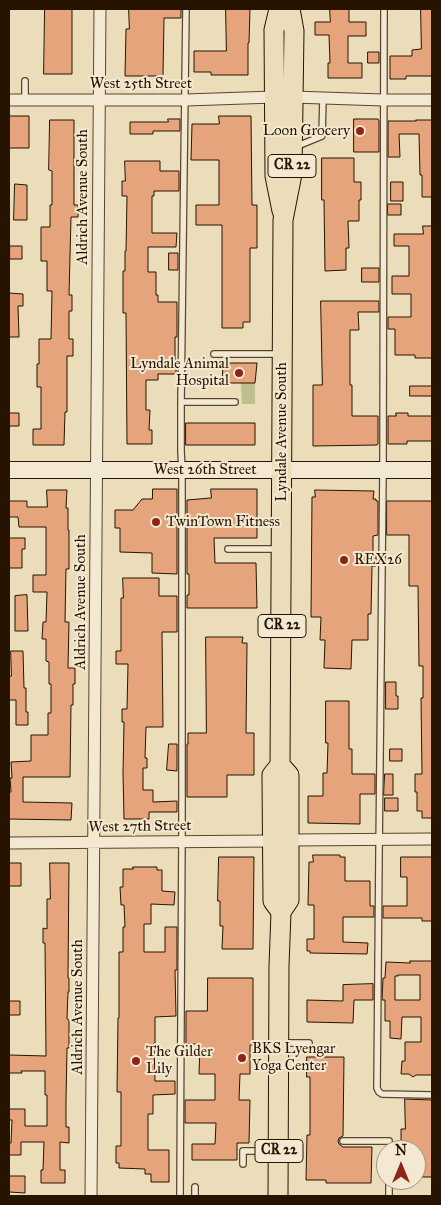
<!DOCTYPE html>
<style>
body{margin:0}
#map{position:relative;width:441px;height:1205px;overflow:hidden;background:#ecddba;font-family:"IM FELL Great Primer",serif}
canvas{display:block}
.frame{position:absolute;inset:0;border:10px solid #261401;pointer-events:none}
.north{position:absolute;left:376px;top:1140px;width:50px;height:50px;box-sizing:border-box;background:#f3e9d2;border:1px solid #a1947e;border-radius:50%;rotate:0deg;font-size:14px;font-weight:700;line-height:20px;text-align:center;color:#261401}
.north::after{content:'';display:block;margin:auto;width:18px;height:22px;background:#8f2418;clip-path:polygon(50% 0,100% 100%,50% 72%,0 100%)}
</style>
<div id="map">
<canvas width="441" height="1205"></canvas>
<div class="frame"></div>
<div class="north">N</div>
</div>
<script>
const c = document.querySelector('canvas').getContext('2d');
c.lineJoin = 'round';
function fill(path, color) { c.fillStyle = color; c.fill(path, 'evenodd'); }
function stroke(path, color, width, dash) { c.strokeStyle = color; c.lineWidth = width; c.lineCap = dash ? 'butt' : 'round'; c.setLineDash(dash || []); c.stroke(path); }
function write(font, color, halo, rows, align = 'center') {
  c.font = font + ' "IM FELL Great Primer",serif'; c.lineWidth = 4; c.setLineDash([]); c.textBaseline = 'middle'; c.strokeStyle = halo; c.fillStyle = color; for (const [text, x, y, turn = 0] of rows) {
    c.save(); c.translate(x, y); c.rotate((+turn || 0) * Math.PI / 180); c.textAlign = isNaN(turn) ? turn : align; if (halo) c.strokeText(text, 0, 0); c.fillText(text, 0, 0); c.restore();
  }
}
fill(new Path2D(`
 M241 383H255V404H242Z`), '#bdbf8c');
const building = new Path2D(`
 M45 9H72V74H44Z
 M129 9H181V18H164L163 76H125L126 29H129Z
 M226 9H250L249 43H248V75H211V72H194V51H226Z
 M330 9H349V22H366V36H348V63H362V78H328V63H330L329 35H315V22H330Z
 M421 9H432V76H406V79H390V56H412V50L421 49Z
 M368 52H379V63H368Z
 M10 116H29V148H9Z
 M219 116H251L252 205H257V248H250V322H243V328H222V225H196V205H219V160H191L192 124H219Z
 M168 119H180V131H153V134H130V122H168Z
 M354 119H378L379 121V152H354Z
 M50 120H74V205H78V217H71L69 295H72V311H69V339H73V356H67V412H65L64 445H33V429H41V387H37V364H39V339H51L52 291H47V261H41V227H50V205H52V171L49 170Z
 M416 120H432V197H422V175H420L419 134H399L400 157H388V121H416Z
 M322 158H354V182H361V200H359V221H348L349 248H346V270L325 271 324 200H322Z
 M125 161H160V171H179V191H154V196H152V233H177L176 247H148V272H156V295H158V302H177V337H175V362H176V374H158V380H146V410H150L149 430H152V444H127L126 313H123V271H125V251H126L127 196H122V181H125Z
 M391 182H403V201H391Z
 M15 184 27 185V220H14Z
 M388 204H401V215H388Z
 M423 226H432V358H415V355H395V329H388V317H411V294H392V276H409V246H394V234H423Z
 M10 246H22V259H10Z
 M169 253H178V270H169Z
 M362 268H379V282H362Z
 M9 293 23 294V306H18L19 337H9Z
 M321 301H379V312H358L359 330H350V385H352V416H378V444L377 445 313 446V385H322Z
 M223 363H257L255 383H223Z
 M410 386H432V396H410Z
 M9 413H19V426H9Z
 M396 413H408V416H432V441H407V444H388V416H396Z
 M186 423H255V445H186Z
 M153 489H177V574L152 573V553L120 552V528H115V510H133L142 499H152Z
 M211 489H257V538H214L215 563H256L257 608H187V595H189V574H187V500L211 498Z
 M47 490H67L66 508H68V530H69V569H66L65 622H69L68 668H75V684H73V705H71L70 777H23V802L72 803 71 820 9 819V792H11L10 778H12L11 762 31 761V735H48V713H51V684H49V662L46 661V639H42L43 622H46L47 592H33V575H46V527H19L18 517H9V501H27V507H47Z
 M315 490 374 491 373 499H376V501H378V535L373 536V555H376V566H372L371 614H368V640H352L351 669 324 668 325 640H320L321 617H311L312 497H315Z
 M387 501H432V818H422V811H417V792H415V774H422L421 698H423V666H419L418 586H409V535H387Z
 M9 538H25V549H22V568H10Z
 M123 578H159V596H177V632H162L163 727H146L145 758H147V768H143V790H153V802L177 801V812H149V819H124L123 774 124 722H122V709H127L128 664H116V651H121V598H123Z
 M27 595 28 631H15V596Z
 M206 637H243L242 643H247L246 733H254V775H227V797H187V744H188V733H206Z
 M11 651H23L24 688H26V712H28V725H16V700H9V676H11Z
 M386 682H396V696H398V709H386Z
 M326 701H349V749H352V774H375V794H360V824L308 823V796H323V773H327L328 743H326Z
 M169 744H177V771L167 770Z
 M390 749H402V761H390Z
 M385 774H393V795H384Z
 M385 798H398V811H385Z
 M313 855H340V857H345V881H370V906H374V917H343V942L368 943 367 954 310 953V951H307V939H314V905H308L309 862H313Z
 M219 857H254L253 949H222L223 926H220V901H218Z
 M401 857H432V921H422V918H383V906H407V877H401Z
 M9 863H21V886H9Z
 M50 863H69L68 978H69V992H68L67 1019 69 1020V1048H67L66 1101V1127H69V1143L60 1142V1170H65V1183H41V1170H43L44 1142H21V1155H9V1143H11L12 1120H9V1109H25V1126H47V1095H45V1071H21L22 1073H9V1055L46 1056 45 943H43V928L47 929V899H50Z
 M133 867H157V870H162V891L175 892 174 905 151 904V924H144V952H165V927H177V970H175L176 1016 155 1017V1043H154L155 1081H175V1094L153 1095V1114H148V1150H169V1182H151V1174H145V1169L119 1168V1163H116V1146H121V1092H117L118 1018H119V952H123V927H125L124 905H121L120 887H123V869H133Z
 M410 961H432V1075H416L413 1077 409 1074H401L402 1061H405V1042H421V1017H402L401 1039 390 1038V1021H385V1000H382L383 978H385L386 962 410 963ZM398 975H420V1000H395V976H398Z
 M208 978H253V1045H250V1074H240L239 1100H250L249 1143H237V1160H192V1144H215L216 1123H185V1100H215V1074H199L200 1044H186V1011H207Z
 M373 984V1000H354L353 1023 307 1022V1000L343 1001V985Z
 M9 1001H20V1015H9Z
 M307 1057H344L343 1136 339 1138 338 1141 339 1144 343 1147H372L371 1183H326V1180H306L307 1135H310V1077H307Z
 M405 1099 432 1100V1177H416V1150H401V1129H405Z
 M9 1176H25V1193L9 1192Z`);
fill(building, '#e5a47b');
stroke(building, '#261401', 1);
const lane = new Path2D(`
 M384 9 383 470 379 854 377 1088 379 1092 382 1094 432 1095
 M25 100V81
 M295 147 322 136 323 98
 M214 354H280
 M181 402H235
 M228 549H278
 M281 1043H309
 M343 1141H389
 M243 1164V1151H275
 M195 1187V1196
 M180 1196 182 831V470L181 451V402L186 9
 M389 1196V1183`);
const street = new Path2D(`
 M293 97 383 100H432
 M9 100H186L274 97
 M289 840 432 839
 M9 843 272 841
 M91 1196 100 9`);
const secondary = new Path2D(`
 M9 470H432`);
const primary = new Path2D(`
 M279 9 274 30 275 176 282 211
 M281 912 273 901 272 780V775L280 765 283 220 292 174 294 31 290 9
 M278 1196 279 966 281 912 289 900V775L280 765`);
stroke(lane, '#58462f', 8);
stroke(street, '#58462f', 13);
stroke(secondary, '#261401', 18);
stroke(primary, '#261401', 21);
stroke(lane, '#f3e9d2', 5.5);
stroke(street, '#f3e9d2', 11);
stroke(secondary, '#f3e9d2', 16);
stroke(primary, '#ecddba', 19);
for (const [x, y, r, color] of [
 [360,131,5,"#8f2418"],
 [239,373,5,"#8f2418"],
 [156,522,5,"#8f2418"],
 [344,560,5,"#8f2418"],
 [242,1058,5,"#8f2418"],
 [136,1061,5,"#8f2418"]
]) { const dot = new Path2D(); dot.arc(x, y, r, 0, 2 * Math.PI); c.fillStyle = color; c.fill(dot); stroke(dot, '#f3e9d2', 2); }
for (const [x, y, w] of [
 [292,166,48],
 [282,626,48],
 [279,1151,48]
]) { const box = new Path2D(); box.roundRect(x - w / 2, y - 11.5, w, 23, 4); c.fillStyle = '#f3e9d2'; c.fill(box); stroke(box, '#261401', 1); }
write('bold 14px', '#261401', null, [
 ["CR 22",292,166],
 ["CR 22",282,626],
 ["CR 22",279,1151]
]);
write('15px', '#261401', '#f3e9d2', [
 ["West 25th Street",141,84],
 ["Aldrich Avenue South",83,197,-90],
 ["Lyndale Avenue South",282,432,-90],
 ["West 26th Street",205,470],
 ["Aldrich Avenue South",81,602,-90],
 ["West 27th Street",140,827,-1],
 ["Aldrich Avenue South",78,1007,-90]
]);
write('15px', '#261401', '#f3e9d2', [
 ["Loon Grocery",350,131,"right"],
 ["Lyndale Animal",229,364,"right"],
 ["Hospital",229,381,"right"],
 ["TwinTown Fitness",166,522],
 ["REX26",354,560],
 ["BKS Lyengar",252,1049],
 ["Yoga Center",252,1066],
 ["The Gilder",146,1052],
 ["Lily",146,1069]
], 'left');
</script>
